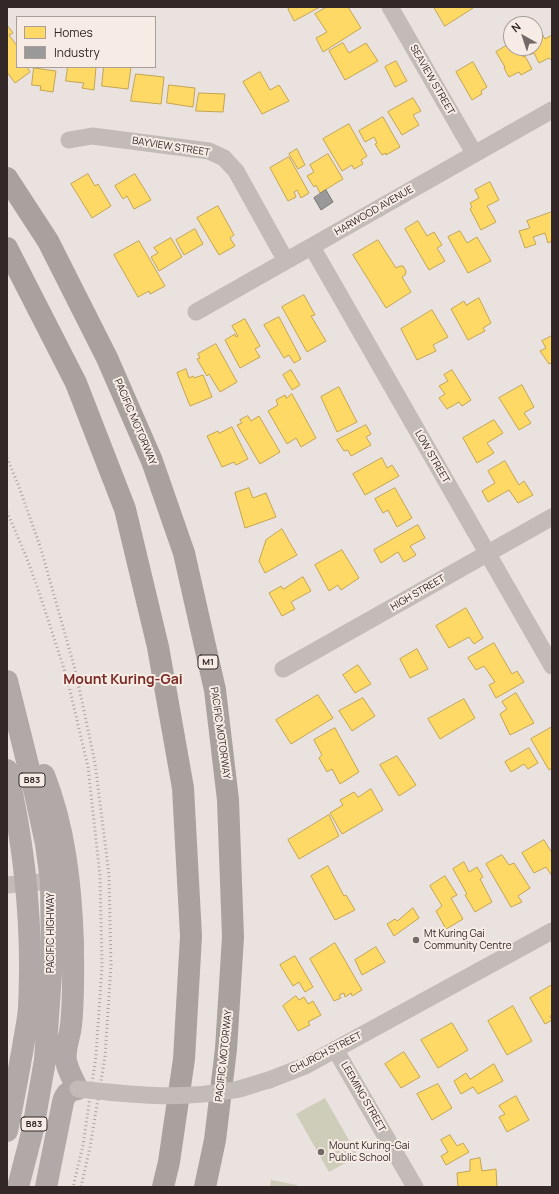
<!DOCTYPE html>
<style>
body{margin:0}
#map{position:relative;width:559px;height:1194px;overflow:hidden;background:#eae2de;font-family:Manrope,sans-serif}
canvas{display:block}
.frame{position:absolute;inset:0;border:8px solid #332827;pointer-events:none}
.legend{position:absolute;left:16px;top:16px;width:140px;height:52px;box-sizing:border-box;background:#f7ece5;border:1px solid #a99e99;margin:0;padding:5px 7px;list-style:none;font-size:12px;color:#332827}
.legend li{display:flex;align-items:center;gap:8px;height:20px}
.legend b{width:20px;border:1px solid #a99e99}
.north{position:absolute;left:503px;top:16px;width:40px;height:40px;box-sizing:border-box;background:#f7ece5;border:1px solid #a99e99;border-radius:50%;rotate:321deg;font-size:11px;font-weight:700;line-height:16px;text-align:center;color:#332827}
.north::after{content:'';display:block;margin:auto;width:14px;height:18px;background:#736967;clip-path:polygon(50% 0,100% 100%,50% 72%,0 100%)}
</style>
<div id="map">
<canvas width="559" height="1194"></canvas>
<div class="frame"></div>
<ul class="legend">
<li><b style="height:11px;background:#ffd966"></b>Homes</li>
<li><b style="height:11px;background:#999"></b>Industry</li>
</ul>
<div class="north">N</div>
</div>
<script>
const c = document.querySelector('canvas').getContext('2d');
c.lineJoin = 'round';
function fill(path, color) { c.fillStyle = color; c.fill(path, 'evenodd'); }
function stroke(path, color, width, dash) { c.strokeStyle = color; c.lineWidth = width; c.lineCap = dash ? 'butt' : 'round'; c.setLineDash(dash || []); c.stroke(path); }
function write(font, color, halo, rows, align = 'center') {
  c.font = font + ' Manrope,sans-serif'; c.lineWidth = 4; c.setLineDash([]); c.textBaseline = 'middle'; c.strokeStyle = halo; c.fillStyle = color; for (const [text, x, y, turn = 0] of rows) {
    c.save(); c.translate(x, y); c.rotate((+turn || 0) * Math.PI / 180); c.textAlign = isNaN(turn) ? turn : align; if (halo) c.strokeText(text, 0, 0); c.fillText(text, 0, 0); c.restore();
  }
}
fill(new Path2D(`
 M325 1098 358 1156 329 1172 296 1114Z
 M271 1180 297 1185V1187H270Z`), '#cecdb9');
const homes = new Path2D(`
 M291 7H320L294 21 288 9Z
 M327 7H348L361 28 323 52 316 38 327 32 315 14Z
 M434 7H473V8L445 26Z
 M7 25 13 33 9 35 17 46V67H27L30 72 15 83 7 72Z
 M539 29 545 39 552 35V59L551 60 549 58 539 63 534 53 529 55 525 48H535V32Z
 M343 43 349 53 366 43 378 61 345 80 329 51Z
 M511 43V48H518L523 57 525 56 532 69 521 75 519 72 509 77 504 68 505 67 496 52Z
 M396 61 407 81 395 87 385 67Z
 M473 62 487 87 481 91 482 94 472 100 456 72Z
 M68 67H96L94 90 82 88 84 83 66 81Z
 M104 67H131L128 89 102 86Z
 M34 68 56 71 53 92 40 90 41 86 32 85Z
 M260 72 270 90 279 85 289 101 262 114 243 82Z
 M136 74 164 77 161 104 131 101Z
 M169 85 195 88 193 107 167 103Z
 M199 93 225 94 223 112 196 111Z
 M413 98 421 111 413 115 419 125 402 135 388 112Z
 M383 117 400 147 386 155V153L382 155 375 144 377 143 374 137 365 142 359 131Z
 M349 124 367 156 361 160 363 164 354 169 352 165 342 171 323 139Z
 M297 149 305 165 298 169 289 154Z
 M328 154 343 179 320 193 316 185 314 187 307 176 314 172 310 165Z
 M289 157 309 193 301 198 297 190 294 192 296 197 288 201 270 168Z
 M88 174 95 186 98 184 111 206 92 218 71 184Z
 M135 174 151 200 134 209 127 196 123 199 115 186Z
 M490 182 499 200 487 206 496 222 481 230 470 209 472 207 470 203 479 198 475 190Z
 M218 206 234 235 230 238 235 246 219 255 197 218Z
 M552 212V241L548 243 545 233 533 237 536 244 525 248 519 231 530 228 527 221Z
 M418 221 427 236 434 232 442 245 437 248 445 261 429 270 405 229Z
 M195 229 203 244 184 255 176 240Z
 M460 231 467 243 477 237 491 261 468 273 448 237Z
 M171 238 182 257 159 271 151 257 158 253 154 248Z
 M378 240 396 268 400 266H403L406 271 405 275 402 277 411 292 386 308 353 255Z
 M139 241 165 286 150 294 149 291 138 297 114 255Z
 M304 295 315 315 311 316 326 341 307 352 282 307Z
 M479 298 491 323 483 328 485 331 468 340 451 309 464 301 466 305Z
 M432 310 448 337 433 345 436 351 417 360 401 329Z
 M279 317 301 359 294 363 289 355 284 358 264 325Z
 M245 319 260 346 255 349 260 357 240 368 225 340 235 334 236 337 238 336 232 326Z
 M552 336V363L549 364 540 351 546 348 542 341Z
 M216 344 237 382 220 392 209 374 207 376 197 359 200 358 198 354Z
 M186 369 189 378 193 376 194 378 203 375 212 397 190 406 177 373Z
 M291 370 300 385 292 390 283 375Z
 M452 370 471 400 462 406 459 402 447 409 439 398 445 394 439 386 448 381 444 375Z
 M522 385 534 407 524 413 531 423 519 430 499 398Z
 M339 387 357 422 337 432 321 397Z
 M292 394 316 438 301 447 296 438 287 444 268 411 278 405 276 400 285 395 286 398Z
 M248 416 251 421 259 416 280 452 260 464 237 425 242 423 240 420Z
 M494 420 503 433 487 443 494 453 477 463 463 438Z
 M366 425 371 434 366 437 371 445 351 456 348 450 344 451 337 440Z
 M232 427 248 459 236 465 234 462 222 467 207 436 218 431 219 433Z
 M382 458 387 468 392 465 399 476 365 495 353 474Z
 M505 461 519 485 524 481 533 495 518 503 509 490 488 502 482 491 495 483 488 471Z
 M249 488 253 498 266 493 276 517 245 528 235 493Z
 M395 488 412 518 397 527 388 510 383 513 375 499Z
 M418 525 425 538 410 546 416 555 404 562 398 552 381 563 374 550Z
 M282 529 297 555 265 573 259 561 266 540Z
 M342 550 359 578 341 590 338 585 329 591 315 565Z
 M303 577 311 591 291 602 295 609 282 616 269 593 281 586 283 589Z
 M466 608 483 638 474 644 469 637 449 648 436 626Z
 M494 643 512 674 517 671 524 682 496 698 489 685 495 682 484 666 476 670 468 658Z
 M417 649 428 669 410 678 400 659Z
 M358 665 371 684 355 693 343 675Z
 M516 693 534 723 510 735 500 714 507 709 502 702Z
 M318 695 333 718 291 744 276 720Z
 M363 698 375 716 352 731 339 711Z
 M464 699 475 718 440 739 428 719Z
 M552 727V768L549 770 531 739Z
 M335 728 359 772 340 784 332 769 327 772 319 758 322 755 314 740Z
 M529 748 538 763 528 769 524 764 511 772 505 762Z
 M397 756 416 785 399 796 380 765Z
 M371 789 383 810 342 834 330 813 343 805 340 800 354 792 358 797Z
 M329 815 339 836 299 859 288 840Z
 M544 840 552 853V876L546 867 534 873 522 853Z
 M502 855 509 865 514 863 530 888 518 896 522 902 511 907 486 864Z
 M464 862 469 872 477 867 483 877 480 879 492 902 475 912 465 895 467 894 453 869Z
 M328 866 344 896 346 895 355 910 335 920 311 876Z
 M445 876 457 895 451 898 463 919 446 929 436 911 442 906 430 886Z
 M413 908 419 918 394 936 387 924 395 919 397 921Z
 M335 943 362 990 352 996 351 993 345 997 344 993 339 995 341 998 334 1001 310 959Z
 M376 947 385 962 362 975 355 960Z
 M295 956 313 987 305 992 299 982 293 986 280 965Z
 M552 985V1015L550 1016 552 1020 545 1024 530 998Z
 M296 996 299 1000 304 997 308 1004 313 1001 321 1015 308 1022 310 1025 298 1031 283 1006Z
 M513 1006 532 1041 507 1055 488 1021Z
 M452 1023 468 1050 438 1068 421 1040Z
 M404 1052 420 1077 401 1088 385 1064Z
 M494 1064 503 1081 478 1094 473 1087 461 1094 454 1081 466 1073 470 1079Z
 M438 1084 452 1108 432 1120 417 1094Z
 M516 1096 529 1120 507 1132 499 1117 505 1114 499 1106Z
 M450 1135 457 1146 463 1143 469 1152 446 1165 441 1156 448 1152 441 1140Z
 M480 1158 482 1171 496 1169 497 1187H458L457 1173 470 1171V1160Z`);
fill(homes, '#ffd966');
stroke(homes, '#c2a453', 1);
const industry = new Path2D(`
 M326 190 333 202 321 210 314 198Z`);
fill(industry, '#999');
stroke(industry, '#7a7777', 1);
stroke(new Path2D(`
 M390 7 474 153
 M69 140 92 136 209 151 224 158 236 171 286 261
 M312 247 552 666
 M196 312 552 110
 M283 669 552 517
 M7 885 51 881
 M335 1049 415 1187
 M269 1080 305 1066 552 931`), '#c3bbb7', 17);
stroke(new Path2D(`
 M7 681 35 793 46 844 51 881 52 959 45 1060 33 1129 18 1187
 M7 770C25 848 33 929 29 1008 28 1021 25 1034 23 1047 18 1075 13 1103 7 1131
 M44 775C65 828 71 886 73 943 73 970 74 998 71 1025 70 1037 64 1048 66 1061 68 1071 73 1080 78 1089 70 1090 65 1094 63 1102L46 1187`), '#b1a9a7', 22);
stroke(new Path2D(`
 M7 178 48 241 107 358 152 461 184 553 215 690 228 800 233 937 226 1049 215 1140 205 1187
 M7 248 76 383 125 509 158 647 183 788 191 936 184 1059 169 1162 163 1187`), '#a9a19d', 22);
stroke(new Path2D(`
 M7 458 18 484 41 549 76 673 95 763 109 875 111 965 105 1057 90 1147 81 1187
 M7 512 26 556 39 592 67 678 88 767 100 876 102 966 96 1056 83 1145 73 1187`), '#aaa4a2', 3, [1, 3]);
stroke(new Path2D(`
 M78 1089C133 1095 179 1100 234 1090 245 1088 257 1083 269 1080`), '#c3bbb7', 17);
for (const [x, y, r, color] of [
 [416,940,4,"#736967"],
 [321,1152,4,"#736967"]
]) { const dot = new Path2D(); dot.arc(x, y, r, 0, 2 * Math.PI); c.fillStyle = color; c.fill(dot); stroke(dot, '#f7ece5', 1.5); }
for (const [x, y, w] of [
 [208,662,20],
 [32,780,26],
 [34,1124,26]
]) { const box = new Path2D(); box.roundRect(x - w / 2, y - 7, w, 14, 3); c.fillStyle = '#f7ece5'; c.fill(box); stroke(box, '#332827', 1); }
write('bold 9px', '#332827', null, [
 ["M1",208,662],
 ["B83",32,780],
 ["B83",34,1124]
]);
write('10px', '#332827', '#f7ece5', [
 ["SEAVIEW STREET",432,80,60],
 ["BAYVIEW STREET",171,147,9],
 ["HARWOOD AVENUE",374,211,-30],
 ["PACIFIC MOTORWAY",135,422,67],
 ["LOW STREET",432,457,60],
 ["HIGH STREET",418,593,-30],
 ["PACIFIC MOTORWAY",220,733,82],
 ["PACIFIC HIGHWAY",51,933,-90],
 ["CHURCH STREET",326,1053,-27],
 ["PACIFIC MOTORWAY",224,1056,-84],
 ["LEEMING STREET",363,1097,60]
]);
write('10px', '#332827', '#f7ece5', [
 ["Mt Kuring Gai",424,934],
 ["Community Centre",424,946],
 ["Mount Kuring-Gai",329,1146],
 ["Public School",329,1158]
], 'left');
write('bold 14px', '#7b2b26', '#f7ece5', [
 ["Mount Kuring-Gai",123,680]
]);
</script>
